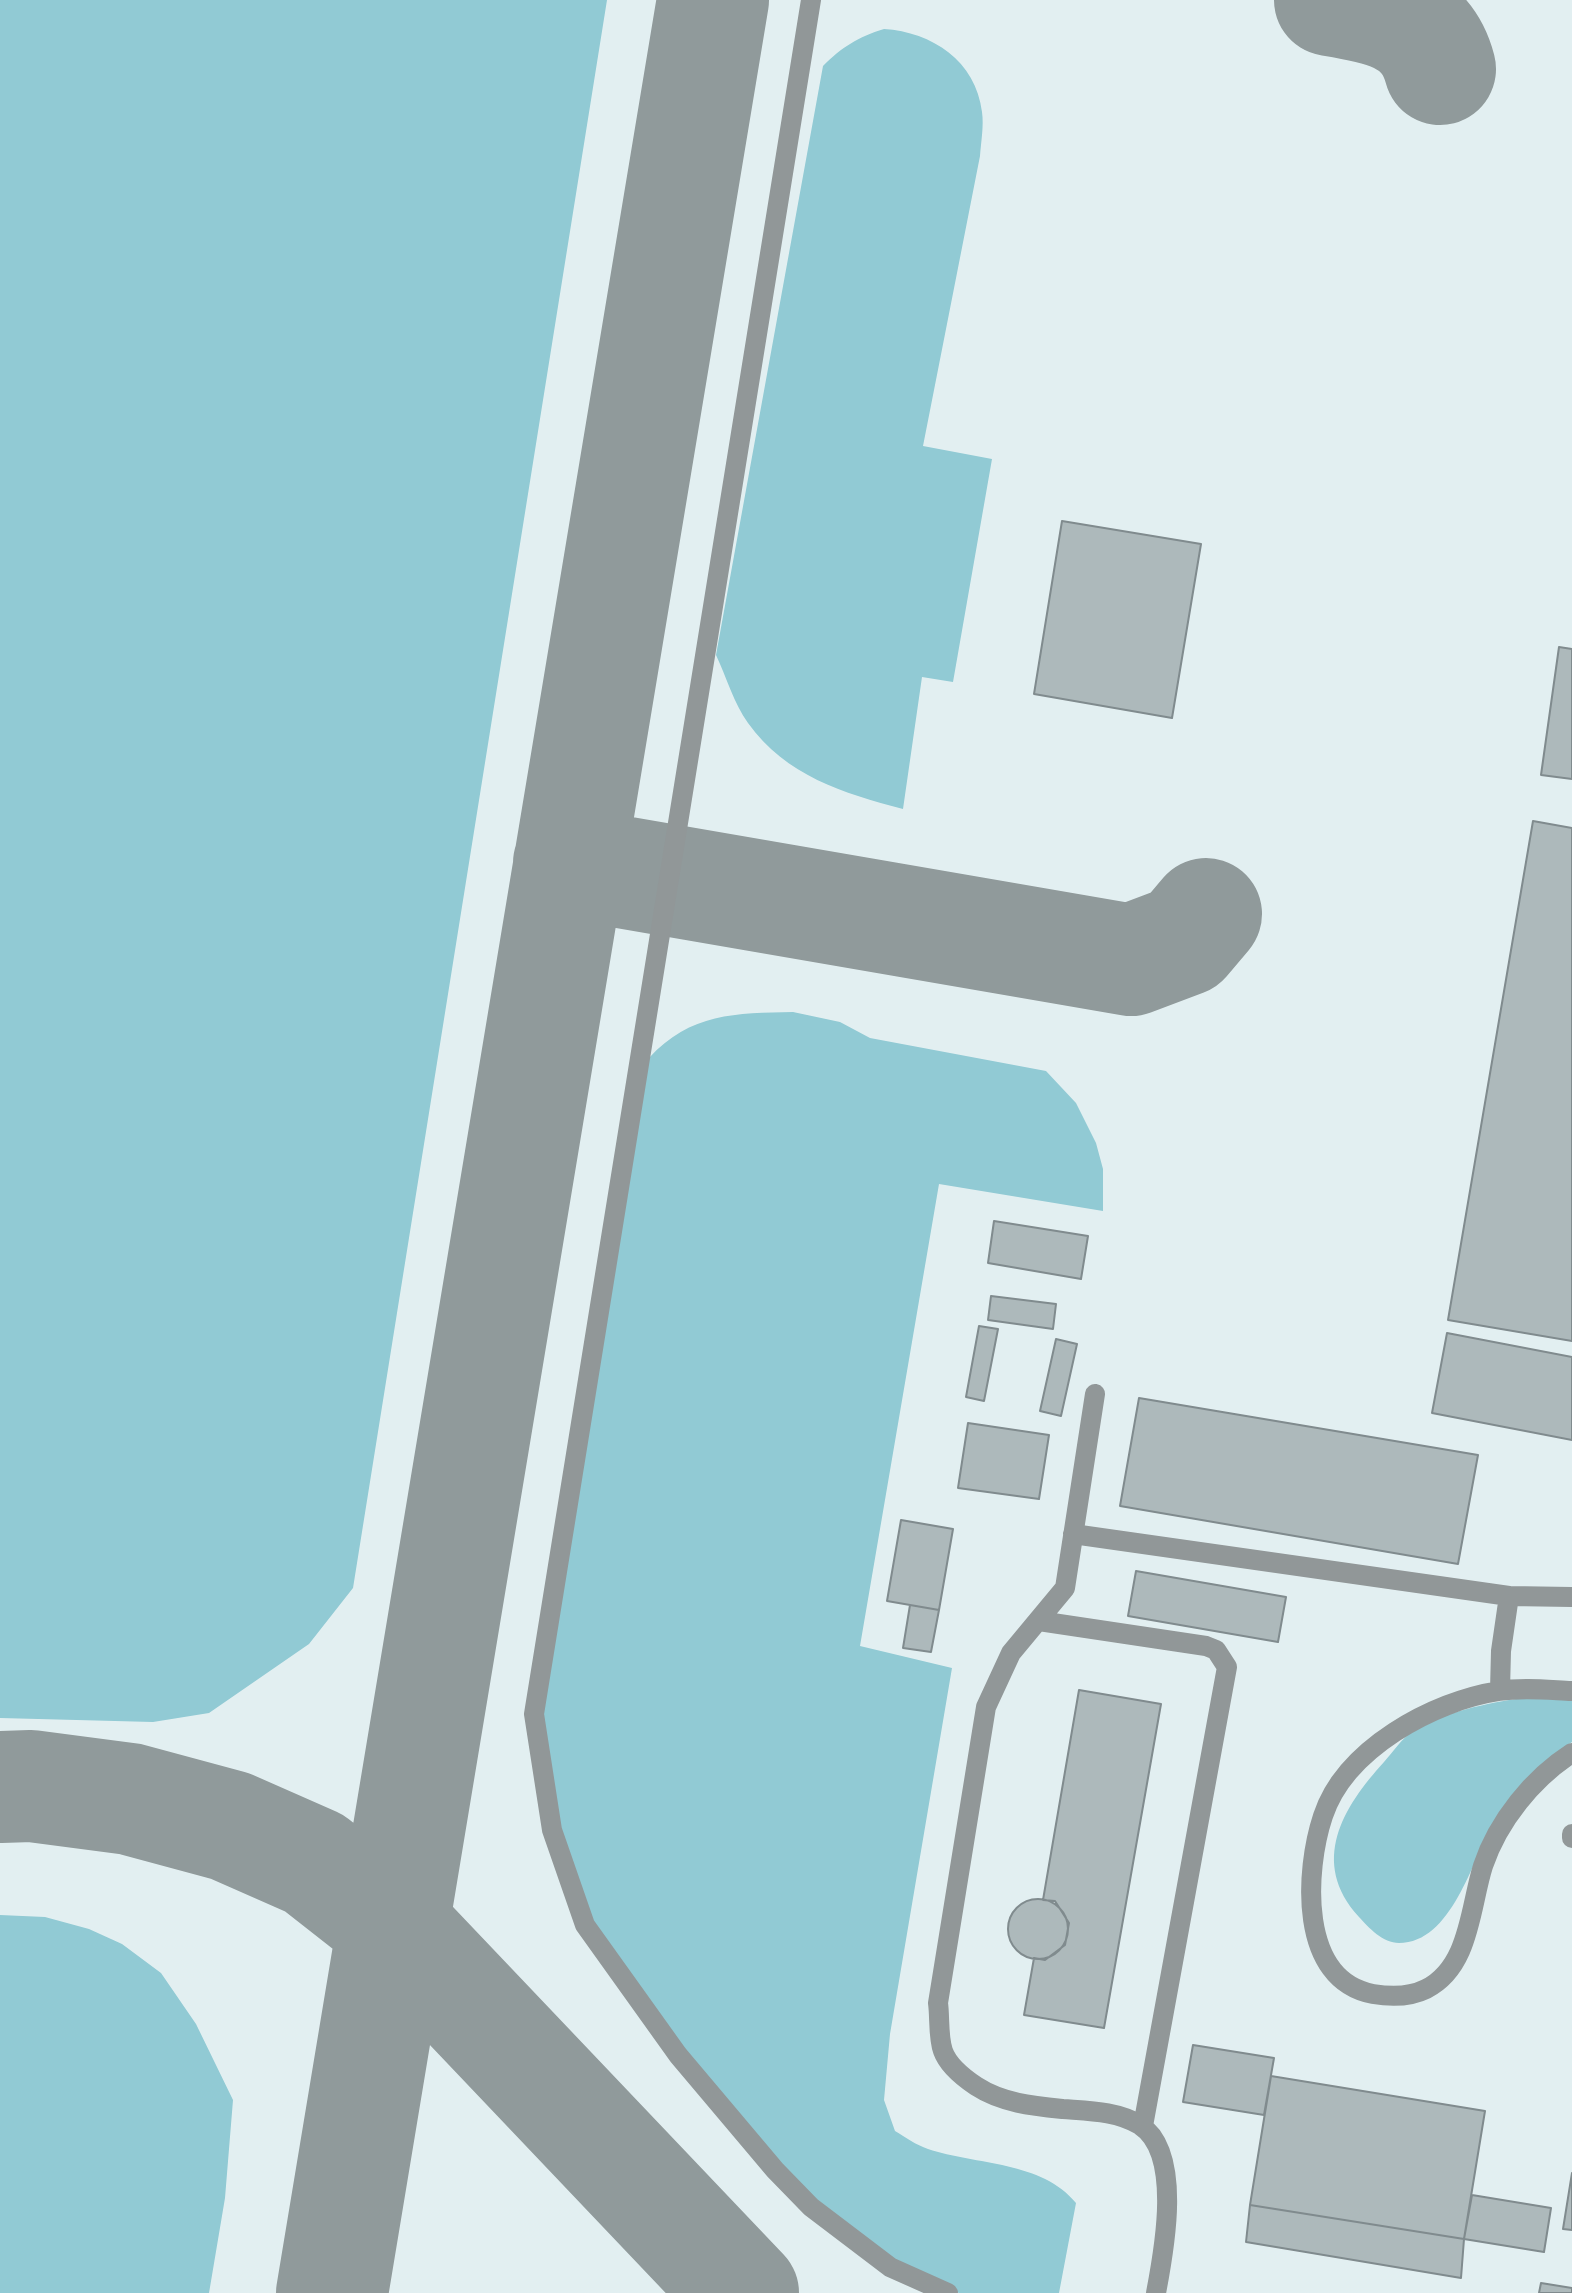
<!DOCTYPE html>
<style>
body{margin:0}
canvas{display:block;background:#e2eff1}
</style>
<canvas width="1572" height="2293"></canvas>
<script>
const c = document.querySelector('canvas').getContext('2d');
c.lineJoin = 'round';
function fill(path, color) { c.fillStyle = color; c.fill(path, 'evenodd'); }
function stroke(path, color, width, dash) { c.strokeStyle = color; c.lineWidth = width; c.lineCap = dash ? 'butt' : 'round'; c.setLineDash(dash || []); c.stroke(path); }
fill(new Path2D(`
 M0 0H607L353 1588 309 1644 209 1713 153 1722 0 1718Z
 M884 29C932 32 976 61 982 112 984 126 981 142 980 156L923 446 992 459 953 682 922 677 903 809C843 793 786 776 748 723 734 704 726 676 716 655L823 66C842 47 858 37 884 29Z
 M793 1012 840 1022 870 1038 1046 1071 1076 1103 1096 1143 1103 1169V1211L939 1184 860 1646 952 1668 890 2034 884 2100 895 2131C905 2137 916 2145 928 2149 976 2165 1042 2161 1076 2203L1059 2293H959L920 2281 803 2191 687 2061 592 1922 560 1832 538 1708 649 1058C690 1013 736 1013 793 1012Z
 M1523 1698 1572 1699V1742C1539 1763 1513 1790 1493 1824 1472 1860 1452 1943 1399 1943 1383 1943 1369 1928 1359 1917 1309 1862 1343 1807 1384 1762 1393 1752 1402 1738 1413 1731 1444 1712 1487 1703 1523 1698Z
 M0 1915 45 1917 89 1929 122 1944 161 1973 196 2024 233 2100 225 2198 209 2293H0Z`), '#91cad4');
stroke(new Path2D(`
 M1330 0C1378 8 1426 15 1440 69
 M569 863 1131 960 1184 940 1206 914
 M0 1787 31 1786 130 1799 230 1826 314 1863 393 1925 743 2293
 M332 2293 713 0`), '#909a9b', 112);
const building = new Path2D(`
 M1062 521 1201 544 1172 718 1034 694Z
 M1559 647 1572 649V779L1541 775Z
 M1533 821 1572 828V1341L1448 1320Z
 M994 1221 1088 1236 1081 1279 988 1263Z
 M991 1296 1056 1304 1053 1329 988 1320Z
 M979 1326 998 1329 984 1401 966 1397Z
 M1447 1333 1572 1357V1440L1432 1413Z
 M1056 1339 1077 1344 1061 1416 1040 1411Z
 M1139 1398 1478 1455 1458 1564 1120 1506Z
 M968 1423 1049 1435 1039 1499 958 1488Z
 M901 1520 953 1529 939 1610 887 1601Z
 M1136 1571 1286 1597 1278 1642 1128 1616Z
 M910 1605 939 1610 931 1652 903 1648Z
 M1079 1690 1161 1704 1104 2028 1024 2015 1034 1958 1045 1960 1065 1945 1069 1923 1055 1901 1043 1900Z
 M1008 1929a30 30 0 1 1 60 0a30 30 0 1 1-60 0Z
 M1193 2045 1274 2058 1264 2115 1183 2102Z
 M1271 2076 1485 2111 1464 2239 1250 2205Z
 M1572 2173V2230L1563 2229Z
 M1472 2195 1551 2208 1544 2252 1464 2239Z
 M1250 2205 1464 2239 1461 2278 1246 2242Z
 M1541 2283 1572 2288V2293H1539Z`);
fill(building, '#adb9bb');
stroke(building, '#808b8e', 2);
stroke(new Path2D(`
 M811 0 534 1714 552 1830 585 1925 678 2055 775 2170 811 2207 890 2267 948 2293
 M1095 1394 1065 1588 1011 1653 986 1707 938 2003C940 2017 938 2037 943 2051 948 2065 964 2078 976 2086 1002 2103 1033 2106 1063 2109 1089 2111 1117 2111 1140 2125 1183 2153 1164 2251 1156 2293
 M1073 1534 1509 1596 1572 1597
 M1039 1621 1206 1646 1216 1650 1227 1667 1143 2126
 M1500 1690 1501 1651 1509 1596
 M1572 1691C1549 1690 1522 1687 1499 1691 1433 1701 1345 1749 1323 1816 1305 1870 1298 1980 1373 1994 1391 1997 1410 1997 1426 1989 1470 1967 1470 1907 1483 1866 1498 1821 1533 1778 1572 1753
 M1572 1834V1838`), '#919798', 20);
</script>
